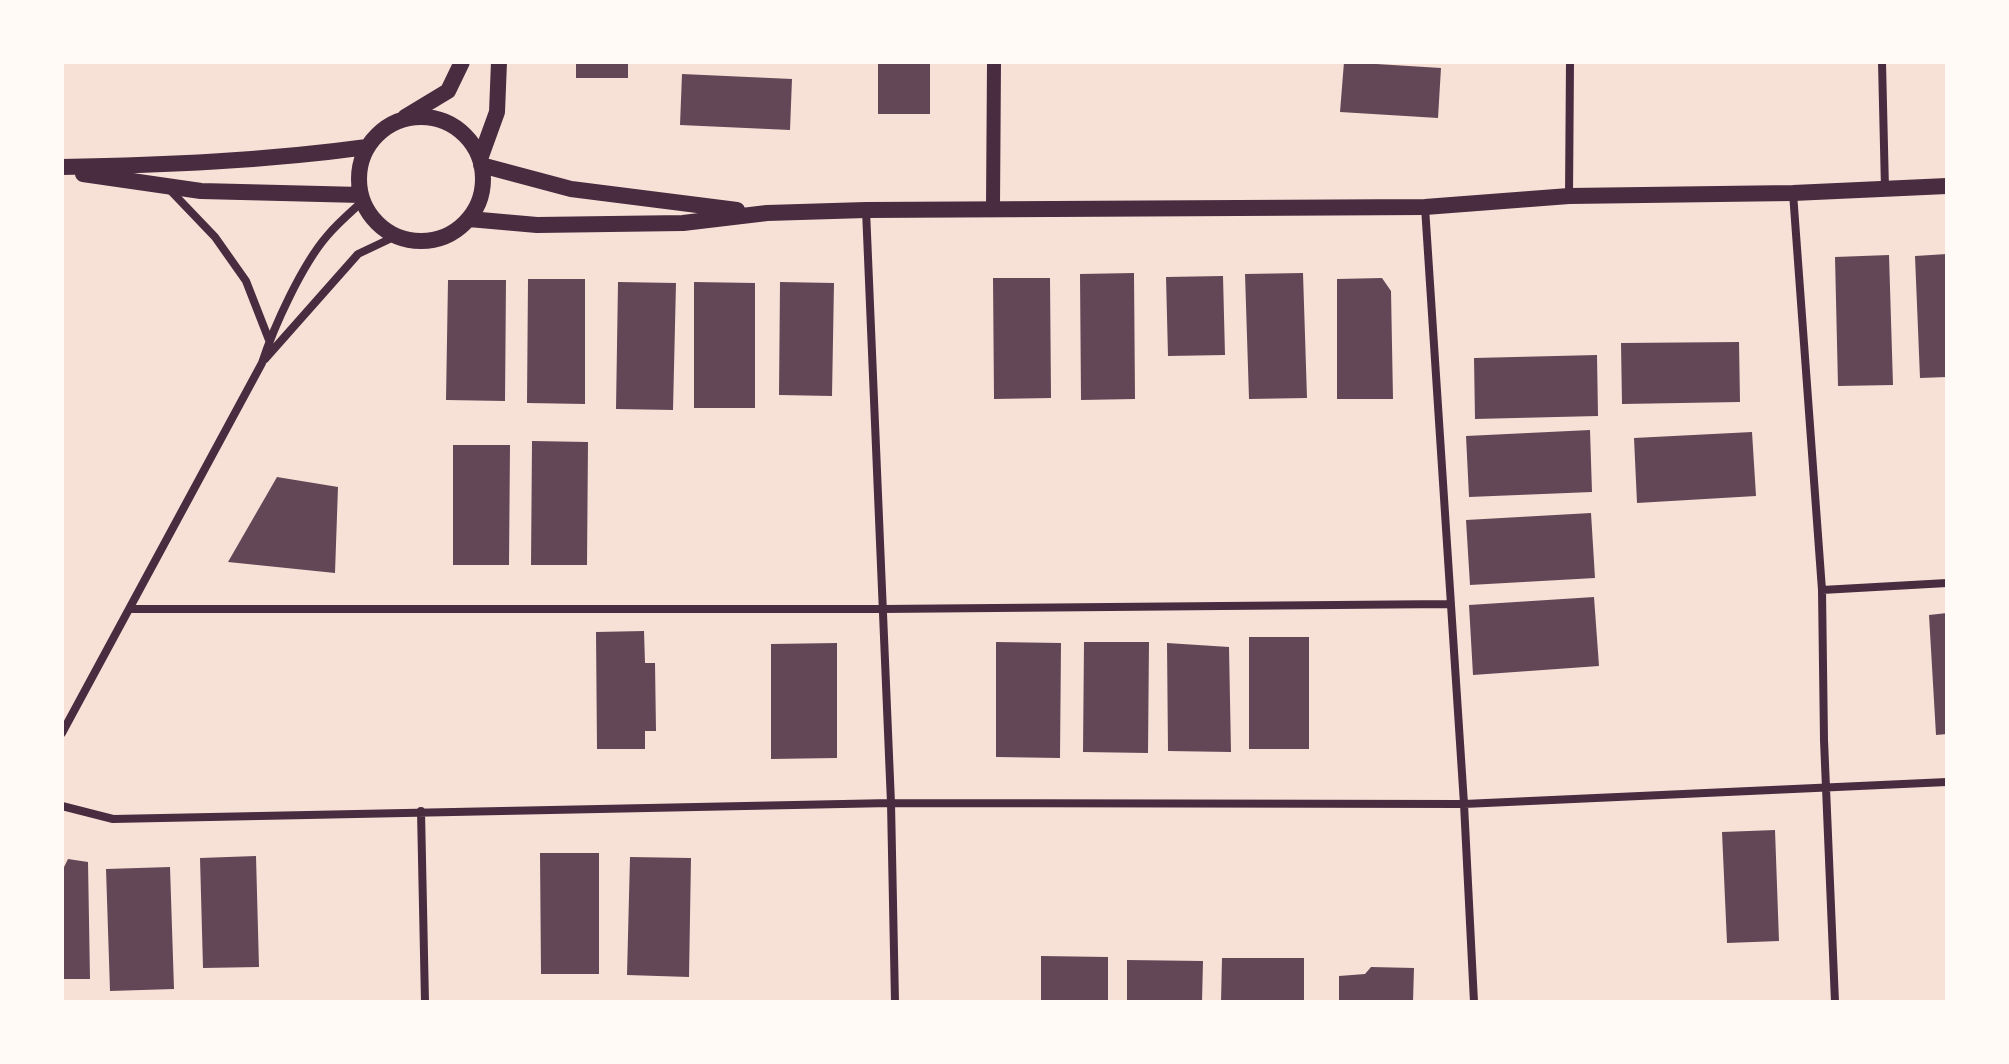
<!DOCTYPE html>
<style>
body{margin:0}
#map{position:relative;width:2009px;height:1064px;overflow:hidden;background:#f7e1d7;font-family:"Archivo Narrow",sans-serif}
canvas{display:block}
.frame{position:absolute;inset:0;border:64px solid #fffaf5;pointer-events:none}
</style>
<div id="map">
<canvas width="2009" height="1064"></canvas>
<div class="frame"></div>
</div>
<script>
const c = document.querySelector('canvas').getContext('2d');
c.lineJoin = 'round';
function fill(path, color) { c.fillStyle = color; c.fill(path, 'evenodd'); }
function stroke(path, color, width, dash) { c.strokeStyle = color; c.lineWidth = width; c.lineCap = dash ? 'butt' : 'round'; c.setLineDash(dash || []); c.stroke(path); }
fill(new Path2D(`
 M576 62H628V78H576Z
 M878 62H930V114H878Z
 M1344 62 1441 68 1438 118 1340 112Z
 M682 74 792 79 790 130 680 125Z
 M1947 254V377L1920 378 1915 256Z
 M1889 255 1893 385 1838 386 1835 257Z
 M1134 273 1135 399 1081 400 1080 274Z
 M1303 273 1307 398 1249 399 1245 274Z
 M1223 276 1225 355 1168 356 1166 277Z
 M993 278H1050L1051 398 994 399Z
 M1382 278 1391 291 1393 399H1337V279Z
 M528 279H585V404L527 403Z
 M448 280H506L505 401 446 400Z
 M618 282 676 283 673 410 616 409Z
 M694 282 755 283V408H694Z
 M780 282 834 283 832 396 779 395Z
 M1739 342 1740 402 1622 404 1621 343Z
 M1597 355 1598 416 1475 419 1474 358Z
 M1590 430 1592 492 1469 497 1466 436Z
 M1752 432 1756 496 1637 503 1634 438Z
 M532 441 588 442 587 565H531Z
 M453 445H510L509 565H453Z
 M277 477 338 487 335 573 228 562Z
 M1591 513 1595 578 1470 585 1466 520Z
 M1594 597 1599 666 1473 675 1469 605Z
 M1947 613V734L1936 735 1929 615Z
 M644 631 645 663H655L656 731H645V749H597L596 632Z
 M1249 637H1309V749H1249Z
 M996 642 1061 643 1060 758 996 757Z
 M1084 642H1149L1148 753 1083 752Z
 M837 643V758L771 759V644Z
 M1167 643 1229 647 1231 752 1168 751Z
 M1775 830 1779 941 1727 943 1722 832Z
 M540 853H599V974H541Z
 M256 856 259 967 203 968 200 858Z
 M630 857 691 858 689 977 627 975Z
 M68 859 88 862 90 979H62V871Z
 M170 867 174 989 110 991 106 869Z
 M1041 956 1108 957V1002H1041Z
 M1222 958H1304V1002H1221Z
 M1127 960 1203 961 1202 1002H1127Z
 M1371 967 1414 968 1413 1002H1339V976L1365 974Z`), '#644757');
stroke(new Path2D(`
 M1882 62 1885 189
 M170 190 215 237 246 281 269 340
 M1793 193 1822 590 1824 740 1835 1002
 M1569 196 1570 62
 M1425 207 1464 804 1474 1002
 M866 210 891 803 895 1002
 M265 359 358 254 396 236
 M1822 590 1947 583
 M131 609H882L1449 604
 M62 733 262 363C274 326 302 265 327 236 338 223 351 212 363 201
 M62 806 113 819 891 803 1464 804 1947 782
 M421 811 425 1002`), '#4a2c40', 8);
stroke(new Path2D(`
 M993 207 994 62`), '#4a2c40', 14);
stroke(new Path2D(`
 M405 117 448 91 462 62
 M359 179a62 62 0 1 1 124 0a62 62 0 1 1-124 0Z
 M480 159 497 112 499 62
 M481 165 571 189 737 210
 M62 167C164 165 265 161 367 147
 M83 174 201 191 361 195
 M469 219 537 225 683 223 767 213 866 210 1425 207 1569 196 1793 193 1947 186`), '#4a2c40', 16);
</script>
